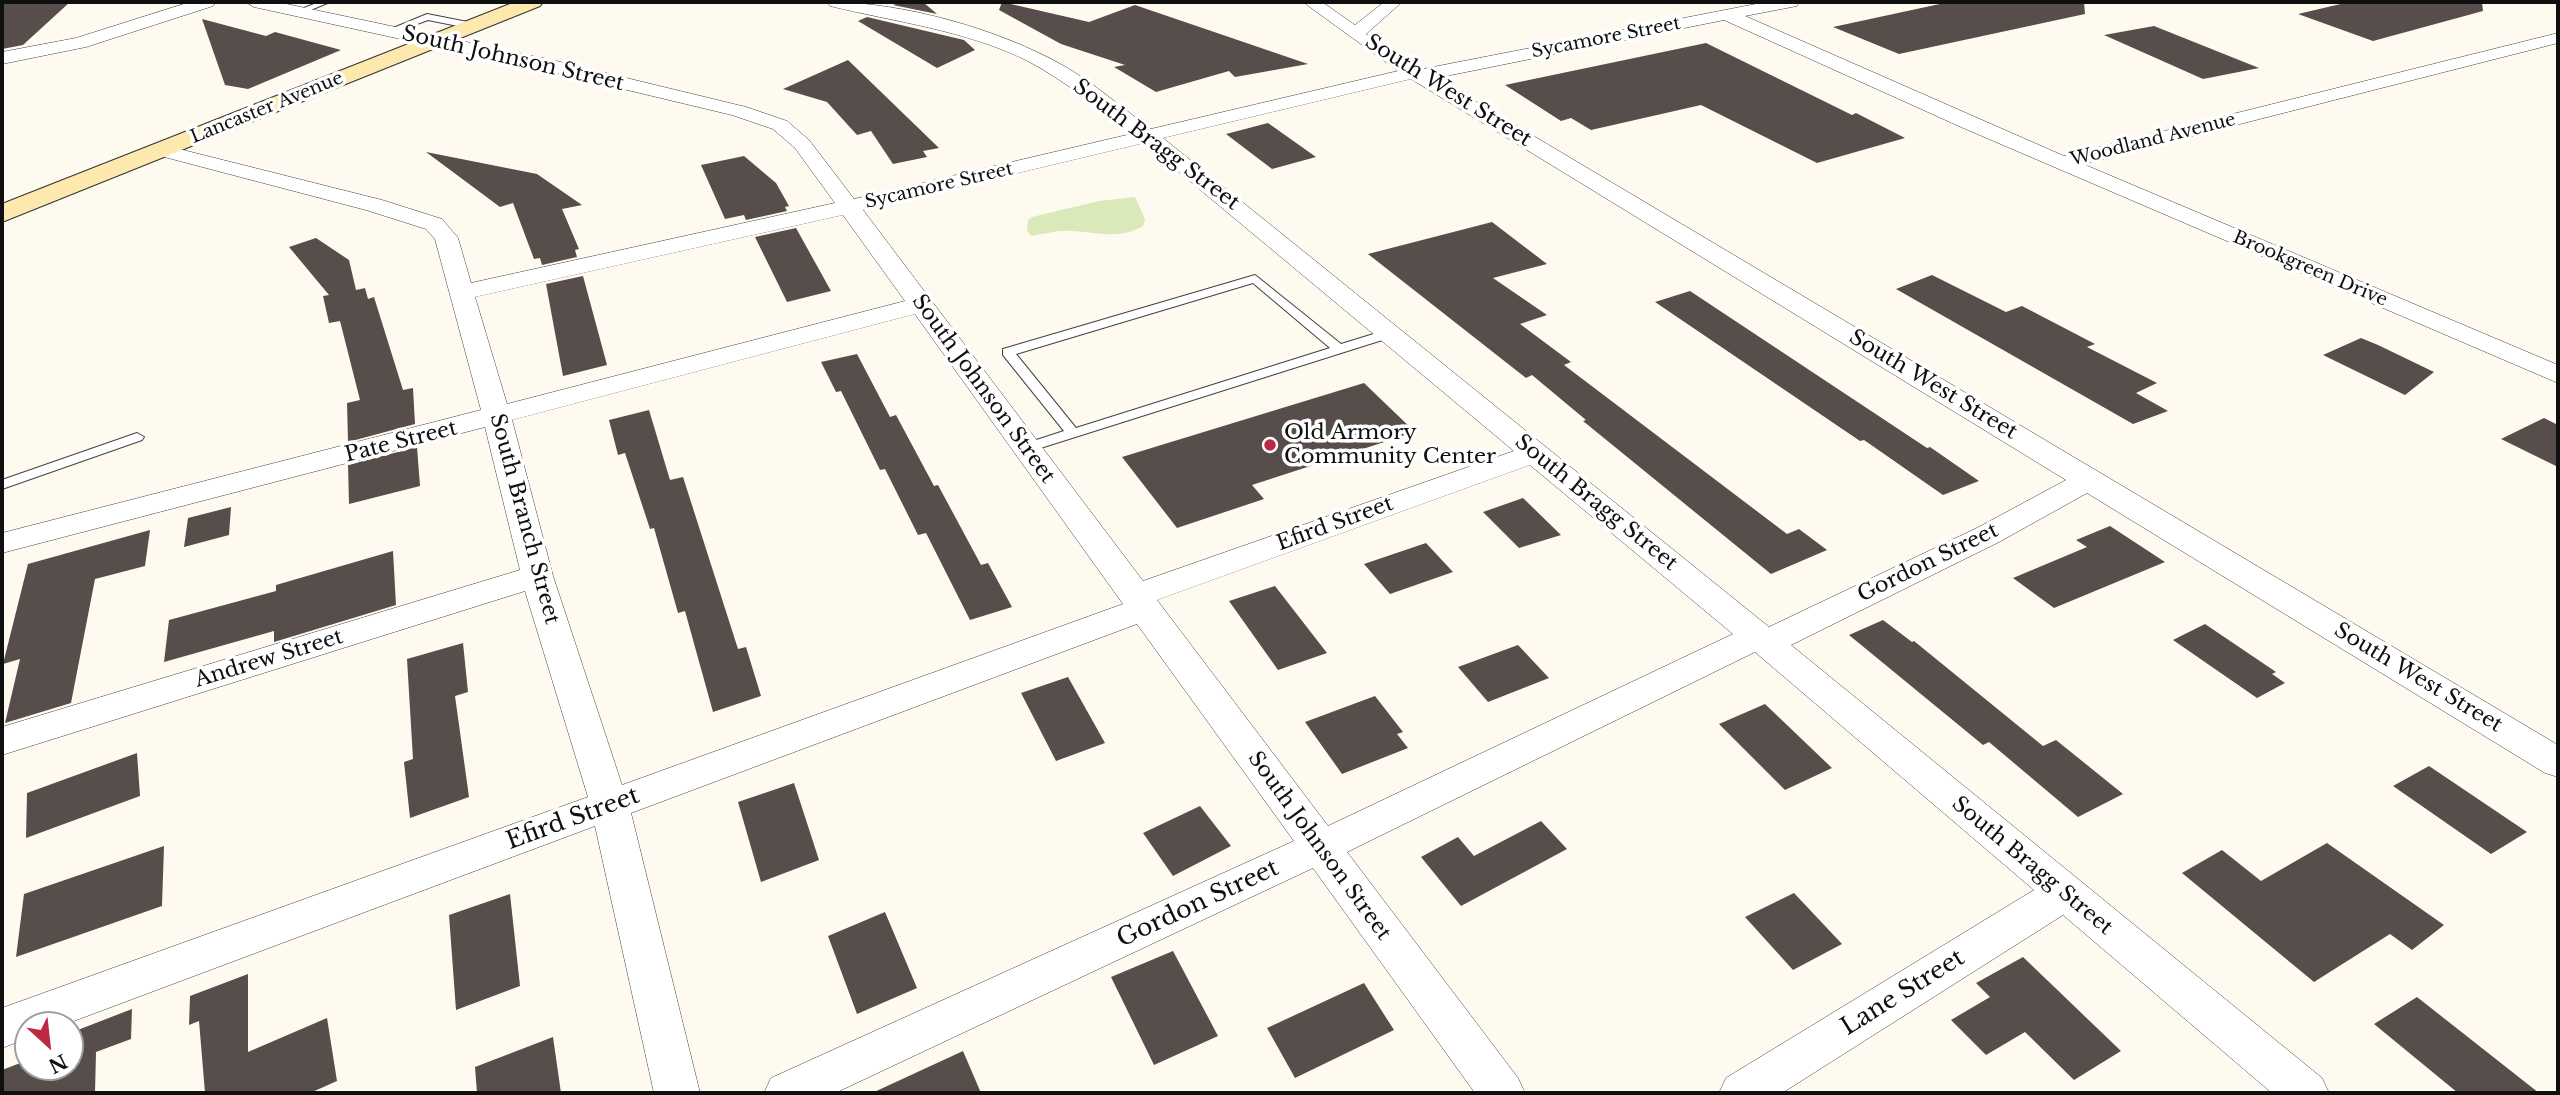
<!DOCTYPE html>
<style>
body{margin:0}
#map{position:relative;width:2560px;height:1095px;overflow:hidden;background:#fffaf0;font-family:"Libre Baskerville",serif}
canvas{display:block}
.frame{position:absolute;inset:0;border:4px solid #0f0f0f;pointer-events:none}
.north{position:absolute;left:14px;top:1011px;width:70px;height:70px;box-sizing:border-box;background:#fff;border:2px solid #9f9f9f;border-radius:50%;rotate:153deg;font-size:19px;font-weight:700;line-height:28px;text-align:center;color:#0f0f0f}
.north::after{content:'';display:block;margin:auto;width:24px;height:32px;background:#bc2944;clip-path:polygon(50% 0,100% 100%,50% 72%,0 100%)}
</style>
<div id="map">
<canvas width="2560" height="1095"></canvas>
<div class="frame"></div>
<div class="north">N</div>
</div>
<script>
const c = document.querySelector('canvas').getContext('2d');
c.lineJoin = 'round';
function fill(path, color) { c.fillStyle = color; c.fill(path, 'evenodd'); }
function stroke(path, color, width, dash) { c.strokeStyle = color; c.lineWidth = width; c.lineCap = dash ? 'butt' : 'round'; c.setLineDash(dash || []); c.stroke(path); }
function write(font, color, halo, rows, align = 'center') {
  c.font = font + ' "Libre Baskerville",serif'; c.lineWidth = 7; c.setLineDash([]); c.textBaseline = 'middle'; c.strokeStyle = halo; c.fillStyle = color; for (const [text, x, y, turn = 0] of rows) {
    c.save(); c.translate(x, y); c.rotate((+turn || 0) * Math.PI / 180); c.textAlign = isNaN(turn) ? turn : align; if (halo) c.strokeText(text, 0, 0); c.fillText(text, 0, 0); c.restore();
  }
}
fill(new Path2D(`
 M1135 197 1145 219 1143 226C1119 240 1096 232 1071 231 1058 230 1044 234 1031 236L1027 230 1028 220 1032 217 1099 201Z`), '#d9e9ba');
fill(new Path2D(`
 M2 2H70L23 45 2 49Z
 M901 2H923L937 14 893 5Z
 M1002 2 1089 22 1135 5 1308 64 1235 77 1229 71 1156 92 1114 67 1125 65 1061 44 999 10Z
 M1949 2H2084L2085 14 1899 54 1833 27Z
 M2349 2H2482L2483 11 2373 41 2298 14Z
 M867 17 964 40 975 50 937 68 858 21Z
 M202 19 266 36 275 32 341 50 248 89 225 85Z
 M2154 26 2259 68 2203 79 2104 35Z
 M1706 43 1852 115 1856 113 1905 138 1817 163 1701 105 1591 130 1571 118 1561 121 1505 85Z
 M848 60 939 148 923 151 927 157 893 164 871 131 857 135 827 102 783 89Z
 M1268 123 1316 157 1272 169 1226 134Z
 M426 152 537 174 582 205 562 209 579 249 575 250 577 257 542 265 540 258 534 259 513 203 500 207Z
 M744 156 776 183 789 206 785 207 787 211 746 220 744 215 725 219 701 165Z
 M1492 222 1547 264 1493 278 1547 315 1520 324 1571 362 1564 365 1787 534 1799 529 1827 550 1771 574 1583 421 1586 420 1532 375 1526 378 1368 254Z
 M796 228 831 291 787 302 755 237Z
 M316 238 349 260 356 290 365 288 368 299 374 297 403 390 413 388 415 424 348 442 347 403 360 400 340 321 329 323 323 296 329 295 289 247Z
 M1932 275 2006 312 2022 306 2095 344 2087 347 2157 383 2136 393 2168 411 2133 424 1896 289Z
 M583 276 607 365 563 376 546 284Z
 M1690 291 1927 448 1930 447 1979 481 1943 495 1864 440 1860 441 1655 302Z
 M2361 338 2378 345 2434 372 2405 395 2323 355Z
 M857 354 890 417 896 415 934 486 938 485 981 565 988 563 1012 607 970 620 926 533 918 535 885 469 880 470 841 391 836 392 821 362Z
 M1364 383 1415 432 1252 485 1264 499 1177 528 1122 457Z
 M649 410 670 480 683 477 738 649 746 647 761 696 713 712 685 611 678 613 654 528 650 529 625 453 618 455 609 420Z
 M2544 418 2558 425V467L2501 439Z
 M417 447 420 486 349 504 348 465Z
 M1523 498 1561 535 1519 548 1483 512Z
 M231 507 229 535 184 547 188 518Z
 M2110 526 2165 562 2054 608 2013 578 2087 547 2076 540Z
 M150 530 145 566 95 579 71 703 5 723 20 659 3 664 28 564Z
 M1426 543 1453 572 1390 594 1364 564Z
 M393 551 396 605 274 642V631L164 662 169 620 276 591V585Z
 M1275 586 1327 653 1278 670 1229 601Z
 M1883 620 1912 642 1914 641 2043 746 2056 740 2123 794 2078 817 1989 742 1983 745 1849 635Z
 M2205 624 2276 672 2272 674 2285 683 2257 698 2173 640Z
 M463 643 468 692 455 696 469 797 410 818 404 762 413 759 407 659Z
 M1518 645 1549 678 1488 702 1458 667Z
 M1068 677 1105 743 1056 761 1021 693Z
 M1375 696 1403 732 1397 734 1408 748 1342 774 1305 722Z
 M1765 704 1832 768 1785 790 1719 724Z
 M137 753 140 796 26 838 27 793Z
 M2429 766 2527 832 2491 854 2393 786Z
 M794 783 819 860 761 882 738 802Z
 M1200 806 1231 846 1173 876 1143 833Z
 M1541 821 1567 849 1461 906 1421 857 1458 837 1474 856Z
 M2327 843 2444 925 2412 950 2390 934 2314 982 2182 873 2222 850 2261 881Z
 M164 846 162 906 16 957 24 894Z
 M1794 893 1842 944 1793 970 1745 917Z
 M510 894 520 986 456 1010 449 915Z
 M885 912 917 988 857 1014 828 936Z
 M1173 951 1218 1036 1154 1065 1111 977Z
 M2023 957 2121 1051 2074 1080 2025 1032 1986 1055 1951 1020 1990 997 1976 983Z
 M248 974V1052L327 1018 337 1081 310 1093H205L199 1021 189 1025 190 996Z
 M1364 983 1394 1030 1295 1078 1267 1028Z
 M2417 997 2539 1093H2458L2374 1024Z
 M132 1009 131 1039 96 1052 95 1093H2V1070L28 1060V1067H70V1033Z
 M553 1037 561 1093H477L475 1067Z
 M963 1051 981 1093H872Z`), '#574e4b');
const lane = new Path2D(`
 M319 2H330L301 14 294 12Z
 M427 14 473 23 477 26 473 29 428 20 393 33 386 31Z
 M1255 275 1341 344 1390 329 1396 333 1395 336 1031 451H1021L1019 448 1021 445 1064 431 1003 355V349ZM1253 283 1330 348 1076 428 1016 354Z
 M137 433 144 437 142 440 2 489V480Z`);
const street = new Path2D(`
 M190 2H216L213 6 86 47 2 64V52L76 38Z
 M246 2H277L552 60 746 107 787 121 809 140 854 199 1131 134C1097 107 1064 80 1026 60 964 30 896 22 830 6L828 2C902 2 999 29 1064 66 1095 84 1122 108 1151 129L1398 71 1303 2H1322L1355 25 1384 2H1402L1366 34 1423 69 1766 2H1799L1797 6 1745 16 2064 156 2558 33V43L2083 164 2558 365V383L1961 127 1724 20 1436 78 2558 745V777L2545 773 2087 493 1999 542 1791 645 2322 1078 2329 1093H2272L2063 915 1782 1093H1719L1726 1078 2034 890 1755 652 1347 852 1518 1078 1525 1093H1475L1313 868 835 1093H764L771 1078 1294 841 1137 624 631 813 700 1093H654L595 826 63 1025H28V1038L2 1048V1008L588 797 525 591 2 755V727L520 570 485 427 2 553V533L481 410 435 239 426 229 366 210 153 154 149 150 153 146H167L382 200 442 219 458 238 471 283 835 203 795 148 773 129 732 115 552 72 254 7ZM1411 79 2066 480 1977 528 1769 627 1163 138ZM1144 143 1514 451 1143 581 863 210ZM843 215 905 301 507 404 475 297ZM915 314 1123 604 622 785 553 576 512 420ZM1530 465 1733 634 1328 826 1157 600Z`);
const secondary = new Path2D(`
 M515 2H543L540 6 2 222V204Z`);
stroke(lane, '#424242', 2);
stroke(street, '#424242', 1);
stroke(secondary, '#313131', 2);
fill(lane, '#fff');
fill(street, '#fff');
fill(secondary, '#fde9ad');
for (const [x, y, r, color] of [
 [1270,445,7,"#bc2944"]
]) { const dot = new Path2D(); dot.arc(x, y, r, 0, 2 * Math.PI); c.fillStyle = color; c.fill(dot); stroke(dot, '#fff', 2.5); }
write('18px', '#0f0f0f', '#fff', [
 ["Sycamore Street",1606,38,-11],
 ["Lancaster Avenue",267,108,-22],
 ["Woodland Avenue",2153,140,-14],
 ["Sycamore Street",939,186,-13],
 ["Brookgreen Drive",2310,269,23]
]);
write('21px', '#0f0f0f', '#fff', [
 ["South Johnson Street",513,59,13],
 ["South West Street",1448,91,32],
 ["South Bragg Street",1156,145,37],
 ["South West Street",1933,385,31],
 ["South Johnson Street",983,389,54],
 ["Pate Street",401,442,-14],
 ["South Bragg Street",1596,503,39],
 ["South Branch Street",524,519,75],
 ["Efird Street",1335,524,-20],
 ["Gordon Street",1928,563,-26],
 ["Andrew Street",269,659,-17],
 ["South West Street",2418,678,31],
 ["South Johnson Street",1319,846,54],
 ["South Bragg Street",2032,866,40]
]);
write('21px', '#0f0f0f', '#fff', [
 ["Old Armory",1284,433],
 ["Community Center",1284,457]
], 'left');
write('24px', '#0f0f0f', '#fff', [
 ["Efird Street",573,819,-20],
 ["Gordon Street",1198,904,-25],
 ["Lane Street",1903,993,-32]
]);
</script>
